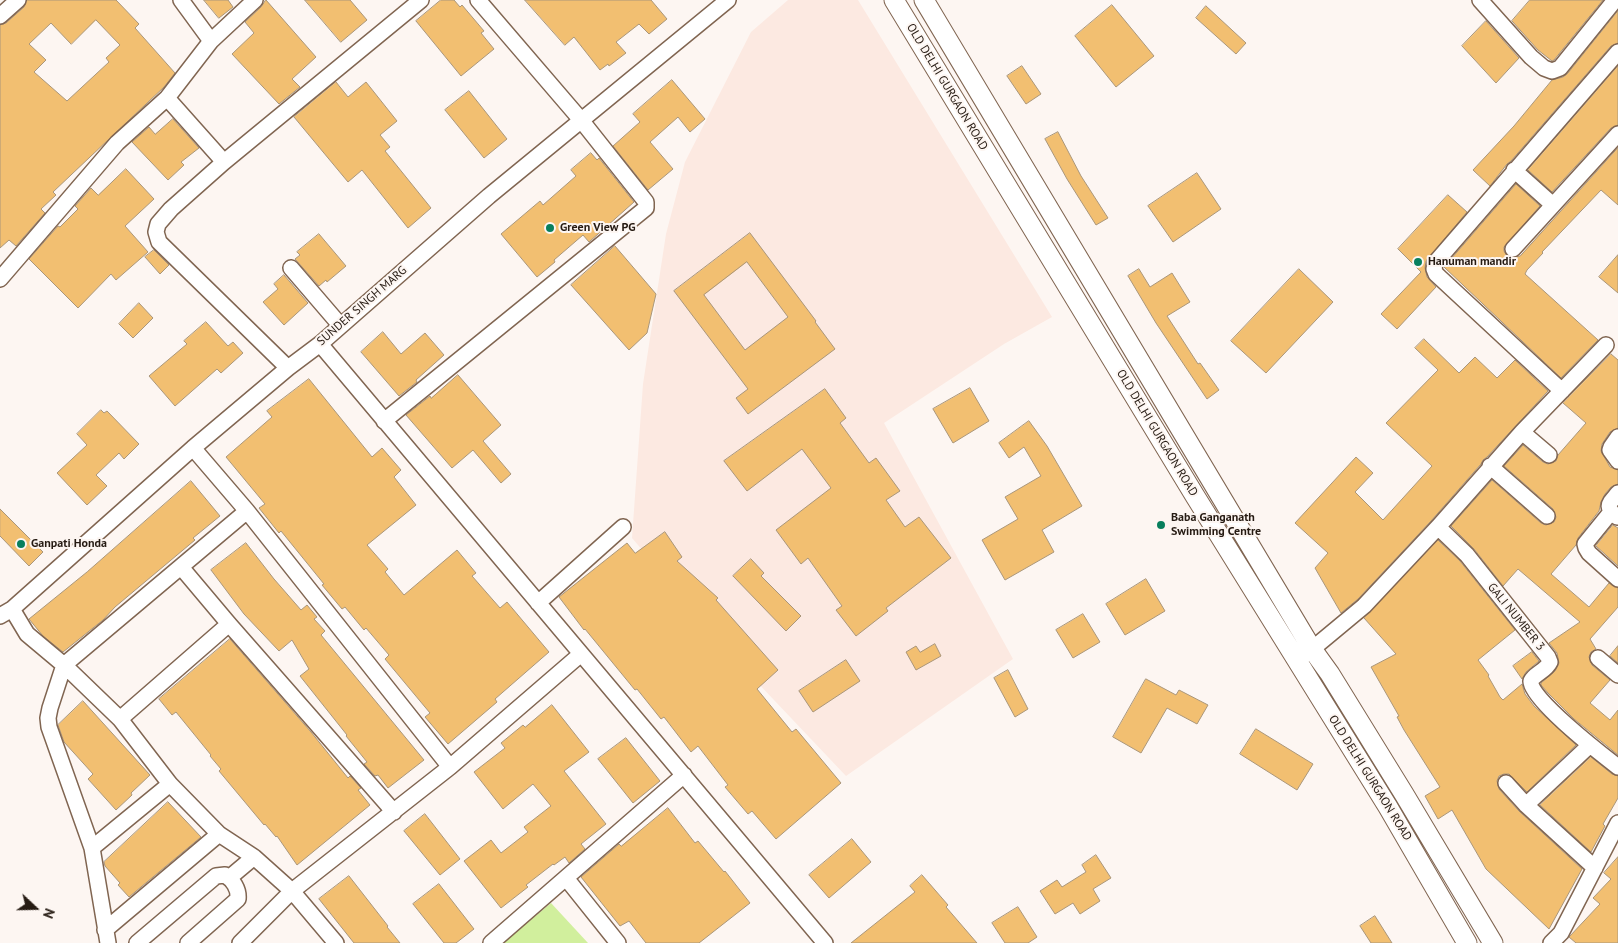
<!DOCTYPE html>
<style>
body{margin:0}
#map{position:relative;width:1618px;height:943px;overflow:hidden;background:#fdf6f2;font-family:"PT Sans",sans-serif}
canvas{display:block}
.north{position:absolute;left:10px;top:883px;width:50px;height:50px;-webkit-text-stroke:4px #fdf6f2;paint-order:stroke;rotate:111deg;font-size:14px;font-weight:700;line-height:20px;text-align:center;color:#261b13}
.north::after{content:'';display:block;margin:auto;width:18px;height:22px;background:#261b13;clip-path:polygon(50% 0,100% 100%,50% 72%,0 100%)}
</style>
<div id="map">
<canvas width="1618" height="943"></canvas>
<div class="north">N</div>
</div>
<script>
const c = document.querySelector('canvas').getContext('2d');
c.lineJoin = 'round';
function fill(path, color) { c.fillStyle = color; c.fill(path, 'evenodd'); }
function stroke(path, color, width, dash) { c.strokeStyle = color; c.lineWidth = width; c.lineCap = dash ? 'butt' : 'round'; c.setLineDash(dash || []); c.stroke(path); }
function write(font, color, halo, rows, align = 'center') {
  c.font = font + ' "PT Sans",sans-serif'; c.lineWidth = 4; c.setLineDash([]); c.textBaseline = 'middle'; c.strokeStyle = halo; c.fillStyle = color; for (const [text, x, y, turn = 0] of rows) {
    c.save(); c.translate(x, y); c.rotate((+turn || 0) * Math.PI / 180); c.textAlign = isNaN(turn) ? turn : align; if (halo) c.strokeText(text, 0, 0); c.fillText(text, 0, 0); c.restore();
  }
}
fill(new Path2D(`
 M788 0H858L1052 317 1004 344 884 423 1013 659 846 776 737 661 632 538 643 384 666 234 685 162 751 32Z`), '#fce9e1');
fill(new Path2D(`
 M551 903 588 943H503Z`), '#d1ef9d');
const building = new Path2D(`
 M27 0H116L139 24 135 28 175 73 164 87 53 192 56 195 41 209 45 213 16 246 9 240 0 248V25L6 23 24 7ZM96 20 120 45 106 58 109 62 67 101 34 72 46 60 29 44 51 23 71 44Z
 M204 0H228L233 7 219 18Z
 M266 0 316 57 292 79 300 87 279 104 232 54 254 33 245 22 261 7Z
 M305 0H350L367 20 341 42Z
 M441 0H454L460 7 462 5 484 31 481 33 494 49 461 76 416 21Z
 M525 0H651L667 19 649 34 639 24 616 42 626 53 609 66 608 64 600 70 574 37 565 45Z
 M1530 0H1603L1554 60 1552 61 1538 50 1512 21Z
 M1112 5 1154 56 1116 87 1075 36Z
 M1206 6 1246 43 1236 54 1196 18Z
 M1618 11V43L1611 46 1511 161 1507 164 1490 186 1473 170 1514 126 1552 80 1563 77 1567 74Z
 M1486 21 1519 58 1496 83 1462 46Z
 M1022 66 1041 94 1026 104 1007 76Z
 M1618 66V125L1611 128 1552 192 1528 170Z
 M672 80 705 119 690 132 678 117 650 142 673 169 648 190 613 146 640 122 633 114Z
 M336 82 348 97 366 82 397 121 380 135 390 147 385 151 431 208 408 228 362 170 348 182 294 117Z
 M469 91 507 139 484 158 445 110Z
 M173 119 199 148 181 162 184 165 168 180 132 142 149 127 155 134Z
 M1058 132 1081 176 1108 218 1096 225 1067 179 1045 139Z
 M1618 148V205L1601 190 1542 252 1543 253 1527 270 1525 274 1598 340 1561 378 1444 267 1516 184 1540 206 1504 247V251L1507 256 1511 258 1520 256Z
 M591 153 597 160 599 158 634 202 589 242 583 235 554 260 555 262 537 277 501 234 540 201 543 205 576 176 571 170Z
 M126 169 154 199 125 226 148 252 116 280 111 274 78 308 29 259 58 226 60 227 78 209 75 206 91 188 98 195Z
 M1197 173 1221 209 1173 242 1148 206Z
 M1448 195 1467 212 1426 261 1425 268 1427 277 1436 287 1397 329 1381 314 1421 272 1398 249Z
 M750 233 816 321 815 322 835 349 748 414 736 398 748 389 674 291ZM747 262 788 317 745 350 704 295Z
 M319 234 346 266 327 282 326 280 319 286 295 259 300 255 297 252Z
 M615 246 656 294 647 333 629 350 571 285Z
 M154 250 169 265 160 274 145 257Z
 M1618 255V293L1599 277Z
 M1139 269 1150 287 1172 273 1190 302 1167 316 1198 364 1200 363 1219 390 1207 399 1156 323 1128 276Z
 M1299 269 1333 302 1266 373 1231 341Z
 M284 275 308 303 284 325 263 302 278 289 274 284Z
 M139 303 153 318 133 338 119 324Z
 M206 322 228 346 233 342 243 353 221 373 217 369 175 406 149 376 187 344 184 341Z
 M383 332 401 354 425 333 444 355 416 380 417 382 399 396 361 352Z
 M1424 339 1459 373 1475 357 1497 378 1515 360 1548 391 1487 457 1483 460 1481 464 1431 521 1358 599 1341 613 1315 568 1328 553 1295 523 1356 457 1373 473 1355 492 1383 520 1432 466 1386 423 1438 370 1415 348Z
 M1611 354 1618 360V428L1610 432 1602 444 1601 451 1610 467 1618 470V484L1611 487 1605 494 1601 502 1599 511 1578 538 1576 545 1551 574 1589 607 1609 583 1618 588V607L1590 639 1596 649 1591 652 1589 657 1592 665 1610 680 1590 703 1610 720 1618 710V755L1574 719 1548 693 1541 685V683L1555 671 1559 663 1557 653 1549 643 1580 622 1518 569 1503 586 1474 549 1451 526 1492 480 1541 523 1546 525 1554 522 1556 517 1553 509 1504 466 1523 445 1543 462 1548 464 1556 461 1558 455 1586 423 1563 403Z
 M458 375 501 425 483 441 511 474 501 483 473 450 452 468 406 415 430 396 431 398Z
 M309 379 372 457 382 448 401 470 394 477 416 505 367 545 388 569 385 572 404 595 457 550 476 573 472 576 500 608 507 602 549 652 495 699 497 702 448 744 425 717 430 713 385 659 389 655 366 628 364 630 345 607 342 609 322 585 324 584 281 531 279 533 259 508 265 504 226 457 272 417 267 411Z
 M970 388 989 421 953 443 933 409Z
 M825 389 846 418 840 423 869 463 876 458 900 491 886 500 905 527 919 517 951 558 886 608 888 611 856 636 836 610 842 606 808 558 801 564 776 530 831 488 802 449 747 491 724 461Z
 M101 410 104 413 107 411 139 444 124 459 119 453 96 475 107 486 87 505 57 473 87 445 77 434Z
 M1029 421 1047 446 1082 506 1042 530 1054 552 1005 580 982 540 1018 519 1005 497 1041 476 1024 447 1009 458 999 443Z
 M191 481 220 516 193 538 195 540 115 607 103 620 63 652 43 636 29 619 87 572Z
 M0 509 43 552 29 566 0 536Z
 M1613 525 1618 528V566L1596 546Z
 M665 532 682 557 677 561 718 598 716 600 778 670 757 689 792 732 796 729 841 783 776 839 752 811 748 814 725 787 728 785 698 746 691 752 664 717 661 719 637 689 635 690 585 629 584 630 559 597 627 543 635 553Z
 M1438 540 1460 561 1515 630 1478 660 1489 675 1488 676 1500 697 1503 700 1522 684 1525 694 1534 706 1576 745 1527 792 1509 774H1504L1499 776 1497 781 1499 789 1519 811 1582 869 1549 929 1486 869 1452 810 1438 819 1425 796 1440 787 1404 730 1397 717 1399 716 1371 667 1396 654 1364 618Z
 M246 543 274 579 301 610 307 605 317 617 314 619 325 631 321 635 424 760 388 788 378 775 375 776 364 764 367 762 346 736 347 735 300 676 309 669 292 640 279 651 244 614 211 570Z
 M751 559 764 573 761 576 801 616 786 631 733 576Z
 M1146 579 1165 611 1125 635 1106 604Z
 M1083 614 1100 642 1073 658 1056 630Z
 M230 639 311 732 348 778 350 776 361 788 358 790 370 805 297 865 277 836 276 837 265 824 264 825 219 771 221 769 210 756 211 755 176 712 172 715 159 699Z
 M935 644 941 656 916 670 906 652 916 646 920 652Z
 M1618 646V663L1610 656Z
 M1532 652 1539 661 1526 672 1522 679 1513 666Z
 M846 660 860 681 813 712 799 691Z
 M1008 670 1028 709 1015 717 994 678Z
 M1146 679 1176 695 1179 690 1208 705 1197 724 1167 708 1141 753 1113 737Z
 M83 701 150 775 131 793 132 795 116 810 88 779 93 774 64 742 58 725Z
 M552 705 589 752 564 771 606 824 581 844 585 849 569 863 565 857 554 865 553 864 526 885 528 887 501 908 464 861 491 840 501 853 528 832 524 827 551 806 533 784 503 809 474 772 505 748 501 743 523 725 525 727Z
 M1256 729 1313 764 1297 790 1240 754Z
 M626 738 660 781 633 803 598 759Z
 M1591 757 1612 774 1618 776V798L1603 824 1605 826 1591 852 1540 805Z
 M168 802 201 837 129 897 118 885 120 883 105 866 104 862Z
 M668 808 695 843 698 841 724 872 725 871 750 903 699 943H646L629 921 620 926 581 877 619 844 621 846Z
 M425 814 460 859 440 875 404 831Z
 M852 839 871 862 829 898 809 875Z
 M1096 855 1111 878 1093 889 1100 901 1080 914 1073 903 1055 914 1040 891 1057 880 1062 887 1086 872 1082 865Z
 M1618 857V943H1576L1569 937 1600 904 1593 898 1611 879 1604 873Z
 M922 875 948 905 946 907 977 943H851L915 892 910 886Z
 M349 876 388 926 387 927 400 943H354L319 899Z
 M439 884 474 929 456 943H444L413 904Z
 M1018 907 1037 937 1028 943H1005L992 923Z
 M1375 916 1392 943H1371L1360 926Z`);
fill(building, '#f2bf71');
stroke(building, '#aa967a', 1);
const minor = new Path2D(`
 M181 0 211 41
 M1480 0 1531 57 1544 68 1552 71 1560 68 1615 0
 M0 16 18 0
 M167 98 224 162
 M1514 170 1553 205
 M1513 249 1618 134
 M291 268 340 325
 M0 279 117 143 167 98 211 41 255 0
 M320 344 825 943
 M288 368 159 242 156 232 158 224 171 209 224 162 421 0
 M1562 391 1436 274 1434 269 1435 263 1618 52
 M384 421 646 208V202L581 120 478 0
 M1522 432 1549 455
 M1618 437 1611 447 1610 450 1618 461
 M193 448 247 511 450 767
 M1490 466 1547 516
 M1611 512 1585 544 1586 548 1589 553 1618 579
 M1617 517C1604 506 1609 504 1618 493
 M1438 527 1467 555 1548 657 1550 662C1546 671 1534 674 1531 681 1526 696 1605 757 1618 767
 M181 567 229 624 394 812
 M538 603 623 527
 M12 609 27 634 64 665 120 719 170 784 219 834 254 857 292 891 336 943
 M0 616 12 609 193 448 288 368 320 344 489 196 728 0
 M1305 655 1364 606 1438 527 1522 432 1606 345
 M1598 658 1618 675
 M120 719 229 624
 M1506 783 1526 805 1595 868
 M1526 805 1590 745
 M92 848 170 784
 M229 878 254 857
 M566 878 618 943
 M105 930 219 834
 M108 943 92 848 49 727 48 718 50 708 64 665 247 511
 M137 943 216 876 225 875C233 880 239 889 238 899L188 943
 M240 943 292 891 450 767 581 654
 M491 943 684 775
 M1551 943 1561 933 1618 823`);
const major = new Path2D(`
 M894 0 1195 496 1388 807 1467 943
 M924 0 1312 649 1330 674 1404 794 1493 943`);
stroke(minor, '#806551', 18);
stroke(major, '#806551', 21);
stroke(minor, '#fff', 15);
stroke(major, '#fff', 19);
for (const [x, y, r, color] of [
 [550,228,5,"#087f5d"],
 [1418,262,5,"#087f5d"],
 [1161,525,5,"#087f5d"],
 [21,544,5,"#087f5d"]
]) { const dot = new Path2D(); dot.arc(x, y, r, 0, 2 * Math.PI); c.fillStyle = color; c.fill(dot); stroke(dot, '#fdf6f2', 2); }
write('12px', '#261b13', '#fdf6f2', [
 ["OLD DELHI GURGAON ROAD",947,87,59],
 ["SUNDER SINGH MARG",362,306,-41],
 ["OLD DELHI GURGAON ROAD",1157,433,59],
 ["GALI NUMBER 3",1516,617,51],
 ["OLD DELHI GURGAON ROAD",1370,778,58]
]);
write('bold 12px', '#261b13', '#fdf6f2', [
 ["Green View PG",560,228],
 ["Hanuman mandir",1428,262],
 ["Baba Ganganath",1171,518],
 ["Swimming Centre",1171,532],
 ["Ganpati Honda",31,544]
], 'left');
</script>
